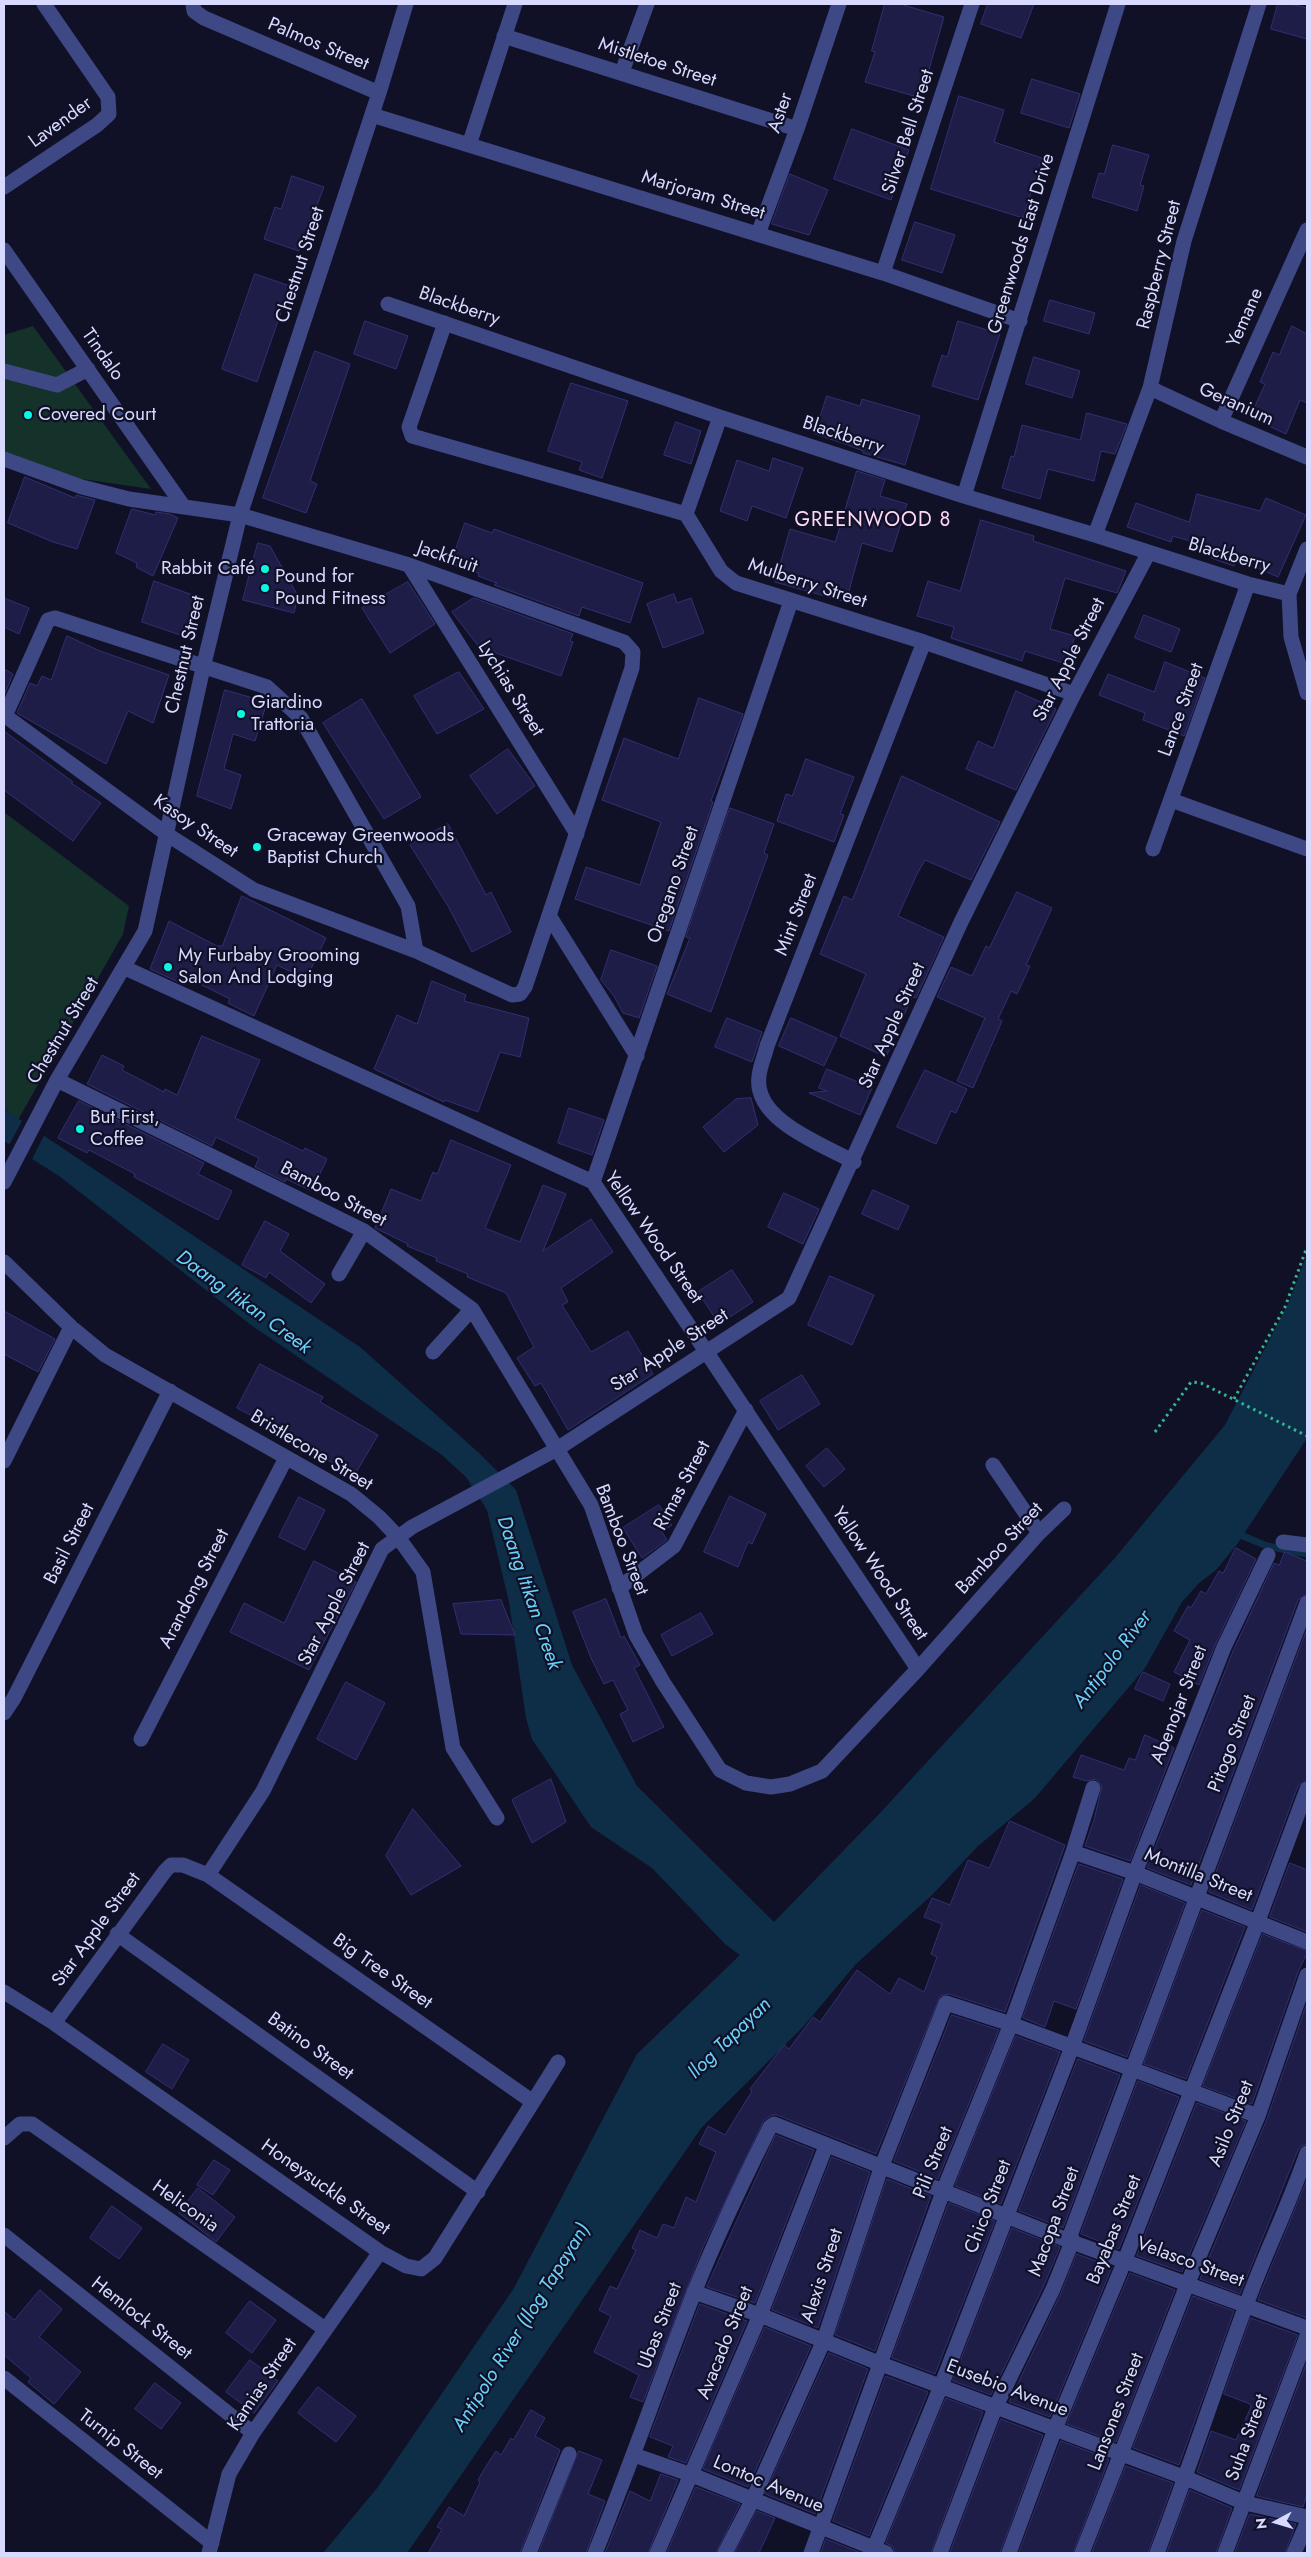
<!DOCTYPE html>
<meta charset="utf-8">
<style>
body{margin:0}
#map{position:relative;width:1311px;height:2557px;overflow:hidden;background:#101127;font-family:Jost,sans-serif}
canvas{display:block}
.frame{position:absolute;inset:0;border:5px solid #d7dafe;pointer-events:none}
.north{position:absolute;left:1251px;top:2497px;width:50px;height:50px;-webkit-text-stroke:4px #101127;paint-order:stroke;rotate:264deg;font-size:14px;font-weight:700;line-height:20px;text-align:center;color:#d7dafe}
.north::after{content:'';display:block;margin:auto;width:18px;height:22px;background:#d7dafe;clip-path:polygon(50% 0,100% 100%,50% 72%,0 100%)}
</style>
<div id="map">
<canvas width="1311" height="2557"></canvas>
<div class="frame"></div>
<div class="north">N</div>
</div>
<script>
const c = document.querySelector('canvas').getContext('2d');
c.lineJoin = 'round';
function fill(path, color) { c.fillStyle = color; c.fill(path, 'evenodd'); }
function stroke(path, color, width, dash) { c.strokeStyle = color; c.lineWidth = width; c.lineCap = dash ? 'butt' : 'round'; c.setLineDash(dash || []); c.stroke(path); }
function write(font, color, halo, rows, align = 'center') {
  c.font = font + ' Jost,sans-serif'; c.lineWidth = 4.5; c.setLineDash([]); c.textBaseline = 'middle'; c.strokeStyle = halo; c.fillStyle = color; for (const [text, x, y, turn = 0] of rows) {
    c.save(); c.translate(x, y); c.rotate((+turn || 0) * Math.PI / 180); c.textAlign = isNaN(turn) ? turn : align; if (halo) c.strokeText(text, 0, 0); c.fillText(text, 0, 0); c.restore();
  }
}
fill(new Path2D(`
 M33 326 151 489 82 479 4 453V335Z
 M4 812 129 906 123 934 18 1120 4 1108Z`), '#14312a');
fill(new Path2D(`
 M4 1109 360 1347 479 1453 516 1490 572 1665 637 1786 774 1922 881 1812 1114 1559 1225 1425 1289 1302 1307 1254V1438L1238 1543 1216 1570 1199 1583 1182 1602 1145 1668 1035 1798 977 1847 933 1894 856 1964 802 2028 702 2127 407 2553H323L378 2487 514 2288 637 2054 740 1955 725 1944 652 1868 591 1827 532 1739 526 1718 509 1602 487 1510 466 1477 442 1455 251 1325 59 1176 4 1141Z`), '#0e2e48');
fill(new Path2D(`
 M23 1119 45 1134 31 1161 8 1147Z`), '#101127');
stroke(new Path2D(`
 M1236 1533 1267 1546 1307 1554`), '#0e2e48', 7);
const building = new Path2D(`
 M885 4H900L944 17 928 73 932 74 921 98 865 82 875 52 872 51Z
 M988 4H1034L1021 38 981 24Z
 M1278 4H1291L1307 8V39L1271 29Z
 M1032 79 1080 94 1069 128 1021 113Z
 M959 96 1004 110 994 142 1042 158 1023 218 931 189Z
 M852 129 909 150 891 200 834 179Z
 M1113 145 1149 155 1140 185 1144 186 1137 211 1092 197 1099 173 1104 174Z
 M790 174 828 190 809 235 772 224Z
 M292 176 324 187 299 251 264 239 275 207 281 209Z
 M915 222 955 235 942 273 902 260Z
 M255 274 290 286 257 382 222 369Z
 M1050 300 1095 313 1089 334 1044 321Z
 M365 321 408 336 396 369 354 354Z
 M958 321 1000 334 978 400 932 386 942 355 947 357Z
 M1292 326 1307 334V403L1300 400 1286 434 1250 417 1265 384 1260 382 1273 352 1279 355Z
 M315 351 350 364 310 481 317 484 306 513 263 498Z
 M1034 357 1080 371 1072 398 1026 384Z
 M571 383 628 401 602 478 579 470 582 462 548 451Z
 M827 396 860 406 862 399 920 416 905 465 863 453V451L848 445 815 434Z
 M1087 413 1127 424 1115 454 1101 451 1094 481 1048 469 1040 499 1002 488 1011 456 1014 457 1022 425 1080 440Z
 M676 422 701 431 691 464 664 455Z
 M773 458 803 468 786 518 752 506 747 521 720 511 737 460 769 471Z
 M857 471 885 480 880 496 907 504 892 552 862 543 846 602 775 582 790 529 835 542Z
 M25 477 75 498 76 495 95 500 77 549 53 542 8 523Z
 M1197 494 1260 511 1266 498 1306 515 1278 577 1237 559 1234 566 1211 558 1214 548 1173 536 1171 542 1127 527 1136 503 1189 522Z
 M132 509 155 515 156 512 170 514 178 518 153 576 136 567 137 563 116 553Z
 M981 520 1034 536 1033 541 1126 571 1117 593 1065 578 1050 629 1075 636 1066 664 1025 651 1022 661 951 638 954 627 917 616 928 581 960 591Z
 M465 523 492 533 494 529 643 583 630 623 582 607 579 616 494 585 497 583 478 576 479 573 451 564Z
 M258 543 270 546 298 596 294 613 243 600Z
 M154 581 198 597 186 637 142 622Z
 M408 582 435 624 390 653 362 608Z
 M674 594 677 603 691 598 704 633 663 648 647 604Z
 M4 598 29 608 19 634 4 627Z
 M474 598 573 634 570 641 573 642 561 676 493 652 490 661 452 612Z
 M1144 615 1180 629 1171 652 1135 638Z
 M67 636 100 651 169 675 153 723 128 711 106 764 17 713 30 683 37 686 42 676 51 680Z
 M1165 662 1205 678 1184 736 1143 720 1145 713 1099 695 1108 674 1154 692Z
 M4 669 13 674 4 696Z
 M459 672 484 709 437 734 414 696Z
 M225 690 267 702 255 741 233 734 224 769 241 775 231 809 197 796Z
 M1016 691 1056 709 1016 790 966 769 978 741 993 748Z
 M699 698 743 714 711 801 713 802 669 931 575 899 586 867 640 885 661 822 602 800 624 738 678 759Z
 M362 699 421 797 384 819 323 723Z
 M4 731 73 782 71 783 101 803 73 841 4 790Z
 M508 749 535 786 497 814 470 776Z
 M806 759 854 777 840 814 844 815 834 842 777 821 786 794 792 796Z
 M902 776 1000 822 971 880 925 860 917 874 898 916 944 937 916 998 912 997 886 1057 840 1036 866 974 820 954 844 896 852 900Z
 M730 808 774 824 764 853 768 855 711 1012 667 994 690 938 686 937Z
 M448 824 486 895 491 892 511 932 472 952 448 906 410 845Z
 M1017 892 1052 908 1026 965 1030 966 1017 994 1011 991 998 1019 1002 1021 973 1088 957 1081 985 1018 937 997 951 967 972 976 986 946 989 948Z
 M242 896 326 938 306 979 277 965 254 1016 228 1003 230 999 186 977 183 984 150 969 169 921 217 946H222Z
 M611 950 657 966 639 1018 623 1013 614 996 601 980Z
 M432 981 466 995 464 1001 529 1018 520 1057 500 1052 478 1112 445 1100 444 1102 374 1069 397 1015 417 1024Z
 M727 1018 762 1032 752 1062 715 1047Z
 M791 1018 837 1038 824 1066 779 1046Z
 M202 1036 260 1060 235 1118 303 1151 305 1148 327 1159 312 1191 286 1179 285 1182 255 1167 259 1158 216 1137 212 1146 87 1084 102 1055 124 1066 122 1070 164 1092 165 1089 177 1095Z
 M827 1069 872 1088 860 1115 809 1093 827 1091 819 1088Z
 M925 1070 967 1089 956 1113 951 1111 936 1144 897 1127Z
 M751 1098 758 1125 724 1152 703 1127 736 1099Z
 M79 1101 204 1163 198 1174 232 1191 218 1220 134 1177 135 1174 89 1150 87 1153 58 1138Z
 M569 1108 604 1120 592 1155 558 1143Z
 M451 1140 511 1165 485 1228 520 1242 543 1185 566 1194 543 1251 591 1219 613 1252 561 1288 568 1302 562 1305 591 1352 628 1331 653 1374 568 1430 541 1383 535 1386 517 1358 534 1347 506 1293 467 1277 468 1274 436 1261 437 1258 407 1246 408 1244 375 1228 391 1189 421 1201 433 1172 437 1174Z
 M873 1190 909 1206 898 1230 862 1214Z
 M784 1193 819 1209 803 1244 768 1227Z
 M265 1221 289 1234 280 1251 325 1284 311 1303 269 1272 266 1278 242 1265Z
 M732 1270 753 1302 719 1324 698 1292Z
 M830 1276 874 1295 852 1345 808 1325Z
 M4 1311 55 1339 38 1372 4 1354Z
 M260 1364 323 1397 320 1402 378 1435 354 1476 324 1458 326 1455 237 1408Z
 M802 1375 820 1404 778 1430 760 1401Z
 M827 1448 845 1469 824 1487 806 1466Z
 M730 1496 766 1514 752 1544 748 1542 738 1567 704 1552Z
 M299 1497 325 1510 305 1550 279 1537Z
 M659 1505 672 1525 662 1532 667 1540 642 1558 623 1528Z
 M1236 1548 1256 1559 1216 1643 1199 1685 1174 1672 1190 1640 1174 1631 1188 1606 1191 1608 1201 1591 1206 1594 1219 1571 1223 1573Z
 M1285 1552 1307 1561V1594L1298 1600 1191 1885 1147 1868 1233 1651 1274 1563 1279 1565Z
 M314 1561 356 1582 309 1670 230 1632 244 1603 284 1623Z
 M606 1599 621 1638 624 1636 640 1665 634 1668 664 1727 633 1742 620 1714 628 1710 613 1680 604 1684 591 1658 573 1612Z
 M501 1600 515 1635 461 1634 453 1604Z
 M701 1613 713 1634 672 1656 661 1635Z
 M1307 1629V1780L1298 1786 1252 1910 1209 1892Z
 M1143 1672 1170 1684 1163 1701 1135 1689Z
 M346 1682 385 1703 356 1760 317 1739Z
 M1145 1735 1174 1748 1130 1861 1085 1846 1094 1820 1102 1786 1096 1779 1086 1781 1073 1777 1081 1755 1124 1770 1129 1758 1135 1760Z
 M551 1779 566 1822 532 1843 512 1800Z
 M413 1809 461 1866 411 1895 386 1856Z
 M1010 1821 1065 1845 1005 2012 949 1994 940 1996 876 2154 777 2115H772L764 2120 703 2247 643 2402 630 2397 639 2375 594 2352 611 2316 599 2310 610 2286 617 2289 636 2250 632 2248 640 2230 657 2238 663 2224 674 2228 686 2197 696 2202 716 2152 699 2144 708 2126 725 2135 752 2091 750 2089 784 2045 789 2049 813 2017 820 2022 857 1970 890 1994 899 1978 924 1992 937 1957 931 1954 942 1924 924 1917 932 1898 950 1905 968 1860 989 1868Z
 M1290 1863 1307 1870V1932L1270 1917Z
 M1079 1864 1123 1879 1076 2009 1054 2001 1045 2027 1023 2018Z
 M1141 1885 1185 1903 1127 2057 1084 2041Z
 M1202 1910 1245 1927 1186 2079 1144 2064Z
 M1263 1934 1307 1951V1953L1298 1972 1252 2104 1203 2086Z
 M1307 2003V2144L1301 2146 1298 2150 1240 2294 1200 2279 1267 2119Z
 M952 2015 999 2030 938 2179 894 2161Z
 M1016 2036 1060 2052 1001 2204 955 2186Z
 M163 2044 189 2060 172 2089 146 2072Z
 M1078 2059 1120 2075 1063 2228 1019 2211Z
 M1138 2081 1179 2097 1119 2249 1081 2234Z
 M1197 2103 1246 2121 1182 2272 1137 2256Z
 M776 2135 814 2150 755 2303 707 2287Z
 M832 2157 870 2172 818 2328 772 2310Z
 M214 2160 230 2170 213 2195 197 2185Z
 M887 2179 931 2196 875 2351 835 2335Z
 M1307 2180V2318L1258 2300Z
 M198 2188 235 2217 216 2242 179 2213Z
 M949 2203 995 2221 935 2374 892 2358Z
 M112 2206 142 2228 119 2259 90 2238Z
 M1012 2228 1060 2247 1044 2285 991 2395 953 2381Z
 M1077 2254 1112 2267 1050 2417 1009 2402 1061 2293Z
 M1130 2273 1175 2290 1116 2442 1067 2424Z
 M40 2290 62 2309 39 2337 81 2372 54 2404 28 2382 31 2378 4 2355V2311L14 2320Z
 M1193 2296 1234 2311 1179 2465 1133 2448Z
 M250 2301 276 2320 252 2353 226 2333Z
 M700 2304 747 2321 686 2463 668 2457 673 2446 650 2437Z
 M1251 2318 1298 2335 1239 2490 1197 2472 1211 2431 1236 2440 1251 2407 1250 2404 1224 2394Z
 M765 2327 811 2346 748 2487 703 2469Z
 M829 2353 868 2369 815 2514 765 2494Z
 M250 2360 278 2381 254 2413 226 2392Z
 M1307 2362V2494L1303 2507 1257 2496Z
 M886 2376 928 2392 869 2536 833 2521Z
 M155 2383 181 2403 161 2429 135 2409Z
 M318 2387 356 2416 336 2442 298 2413Z
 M946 2398 983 2412 931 2553H895L893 2547 886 2543Z
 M531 2410 545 2418 535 2436 560 2450 520 2553H428L442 2529 437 2527 449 2507 464 2516 480 2482 478 2480 485 2468 496 2451 501 2455 511 2438 513 2440Z
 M1001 2419 1043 2435 1000 2553H950Z
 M1061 2441 1109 2459 1073 2553H1019Z
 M579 2451 602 2460 588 2494 605 2501 586 2553H539Z
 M1126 2466 1173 2483 1148 2553H1092Z
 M661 2474 678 2480 648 2553H605L630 2491 650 2501Z
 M696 2487 740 2504 716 2553H667Z
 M1190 2490 1232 2508 1216 2553H1167Z
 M757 2511 775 2518 759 2553H735Z
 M1250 2514 1296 2524 1285 2553H1235Z
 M826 2539 861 2553H821Z`);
fill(building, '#1e1d47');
stroke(building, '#313072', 1);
stroke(new Path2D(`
 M1234 1399 1285 1307 1307 1247
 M1155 1432 1191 1382 1201 1383 1307 1436`), '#34b595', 3, [2.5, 4]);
stroke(new Path2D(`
 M193 4 194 11 204 18 379 93
 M504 36 797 129
 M622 72 647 4
 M372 115 883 273 1020 321
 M469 145 515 4
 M4 187 97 125 109 114 108 97 44 4
 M758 234 797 129 839 4
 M4 250 184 507
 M883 273 972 4
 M388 304 720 417 964 496 1095 535 1248 584 1289 594
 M445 323 409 427 412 436 686 514 721 571 736 583 924 642 1074 694
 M4 371 57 385 88 369
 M1150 388 1221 421 1307 457
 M1221 421 1307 230
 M4 459 82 487 129 499 240 515 409 565 624 642 633 652 632 668 525 987 520 994 512 995 416 951 254 890 168 835 4 715
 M964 496 1118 4
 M686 514 720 417
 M1095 535 1150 388 1184 241 1259 4
 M1307 549 1289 594 1291 637 1307 693
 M409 565 577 834
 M5 716 48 620 55 618 267 687 301 718 408 906 416 951
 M1171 800 1307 849
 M1153 849 1248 584
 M550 917 637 1056
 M125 968 593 1182 918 1669
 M57 1080 364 1231 472 1309 591 1505 636 1635 663 1682 720 1770 746 1783 771 1787 790 1784 822 1771 918 1669 1039 1533 1064 1509
 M854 1162C822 1144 753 1120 759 1076 760 1066 765 1055 767 1046L924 642
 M4 1182 57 1080 145 931 203 668 240 515 379 93 406 4
 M593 1182 791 601
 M4 1262 71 1327 105 1355 351 1494 379 1517 398 1537 423 1572 453 1748 497 1818
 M339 1274 364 1231
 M433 1352 472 1309
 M4 1461 71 1327
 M993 1465 1039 1533
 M1283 1542 1307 1545
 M619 1588 674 1546 746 1410
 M4 1713 14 1698 170 1391
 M141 1739 286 1458
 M1073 1852 1135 1873 1307 1942
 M208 1875 533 2102
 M117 1934 478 2192
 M4 1992 54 2023 380 2252 406 2266 421 2269 435 2258 558 2062
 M54 2023 165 1871 171 1865H183L208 1875 263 1791 382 1549 412 1527 557 1449 789 1298 961 922 1074 694 1148 554
 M4 2138 20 2124H32L325 2329
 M4 2235 253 2433
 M694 2292 760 2315 881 2364 1186 2478 1245 2503 1307 2517
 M4 2378 212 2543
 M634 2455 692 2475 886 2553
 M209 2553 229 2474 253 2433 380 2252
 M529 2553 569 2454
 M595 2553C630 2467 660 2379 694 2293 716 2237 743 2181 770 2127L774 2124 1072 2242 1307 2328
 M657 2553 760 2315 826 2146
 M725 2553 753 2499 824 2340 881 2168 946 2003 1011 2024 1258 2116
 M811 2553 944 2189 1011 2024 1073 1852 1093 1788
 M872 2553 941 2386 1072 2047 1135 1873 1224 1647 1268 1555
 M940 2553 995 2408 1053 2289 1072 2242 1071 2233 1307 1603
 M1009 2553 1055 2429 1125 2260 1258 1921 1307 1789
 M1082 2553 1187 2285 1258 2116 1307 1975
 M1157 2553C1188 2472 1215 2389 1245 2308 1264 2255 1289 2206 1307 2153
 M1225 2553 1307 2336
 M1294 2553 1307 2523`), '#3d4884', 15);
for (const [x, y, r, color] of [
 [28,415,5,"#0af7e3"],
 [265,569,5,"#0af7e3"],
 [265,588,5,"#0af7e3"],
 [241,714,5,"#0af7e3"],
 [257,847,5,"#0af7e3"],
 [168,967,5,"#0af7e3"],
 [80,1129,5,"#0af7e3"]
]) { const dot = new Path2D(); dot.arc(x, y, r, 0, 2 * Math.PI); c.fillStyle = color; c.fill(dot); stroke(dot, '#101127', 2); }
write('19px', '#d7dafe', '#101127', [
 ["Palmos Street",318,45,23],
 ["Mistletoe Street",657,63,18],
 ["Aster",781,113,-71],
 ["Lavender",61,123,-36],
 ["Silver Bell Street",909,132,-72],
 ["Marjoram Street",703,196,17],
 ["Greenwoods East Drive",1022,244,-73],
 ["Chestnut Street",301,265,-72],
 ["Raspberry Street",1160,265,-76],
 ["Blackberry",459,307,19],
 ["Yemane",1246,318,-66],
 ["Tindalo",102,355,55],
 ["Geranium",1236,405,24],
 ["Blackberry",843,436,18],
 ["Blackberry",1229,556,16],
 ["Jackfruit",447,558,19],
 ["Mulberry Street",807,584,18],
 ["Chestnut Street",186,655,-77],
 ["Star Apple Street",1070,660,-63],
 ["Lychias Street",510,689,58],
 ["Lance Street",1182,710,-70],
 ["Kasoy Street",195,827,34],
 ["Oregano Street",674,885,-71],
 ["Mint Street",797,915,-69],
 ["Star Apple Street",893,1026,-66],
 ["Chestnut Street",64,1031,-59],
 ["Bamboo Street",333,1195,28],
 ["Yellow Wood Street",653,1238,55],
 ["Star Apple Street",670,1351,-33],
 ["Bristlecone Street",311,1451,31],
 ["Rimas Street",683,1486,-62],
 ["Bamboo Street",621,1540,69],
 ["Basil Street",70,1544,-63],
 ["Bamboo Street",1000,1549,-47],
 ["Yellow Wood Street",879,1574,56],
 ["Arandong Street",195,1589,-63],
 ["Star Apple Street",335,1604,-63],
 ["Abenojar Street",1180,1705,-69],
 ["Pitogo Street",1233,1744,-69],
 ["Montilla Street",1198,1876,22],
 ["Star Apple Street",97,1930,-54],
 ["Big Tree Street",382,1972,35],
 ["Batino Street",310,2047,36],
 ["Asilo Street",1232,2124,-68],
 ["Pili Street",934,2163,-68],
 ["Honeysuckle Street",325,2188,35],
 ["Heliconia",185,2207,35],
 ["Chico Street",989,2207,-69],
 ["Macopa Street",1055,2222,-70],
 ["Bayabas Street",1115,2230,-68],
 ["Velasco Street",1190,2263,20],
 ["Alexis Street",823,2276,-72],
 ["Hemlock Street",141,2319,38],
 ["Ubas Street",661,2326,-69],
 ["Avacado Street",726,2343,-68],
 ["Kamias Street",263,2385,-56],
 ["Eusebio Avenue",1007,2389,21],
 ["Lansones Street",1117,2412,-69],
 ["Suha Street",1248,2438,-70],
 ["Turnip Street",120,2445,38],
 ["Lontoc Avenue",768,2485,23]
]);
write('19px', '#d7dafe', '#101127', [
 ["Covered Court",38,415],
 ["Rabbit Café",255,569,"right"],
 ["Pound for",275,577],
 ["Pound Fitness",275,599],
 ["Giardino",251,703],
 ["Trattoria",251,725],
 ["Graceway Greenwoods",267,836],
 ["Baptist Church",267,858],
 ["My Furbaby Grooming",178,956],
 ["Salon And Lodging",178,978],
 ["But First,",90,1118],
 ["Coffee",90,1140]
], 'left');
c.letterSpacing = '1px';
write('20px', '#fed9f7', '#101127', [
 ["GREENWOOD 8",873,521]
]);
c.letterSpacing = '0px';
write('italic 20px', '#69d2fa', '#101127', [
 ["Daang Itikan Creek",243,1303,36],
 ["Daang Itikan Creek",528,1593,71],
 ["Antipolo River",1113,1660,-53],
 ["Ilog Tapayan",730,2039,-44],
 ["Antipolo River (Ilog Tapayan)",522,2328,-58]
]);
</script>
